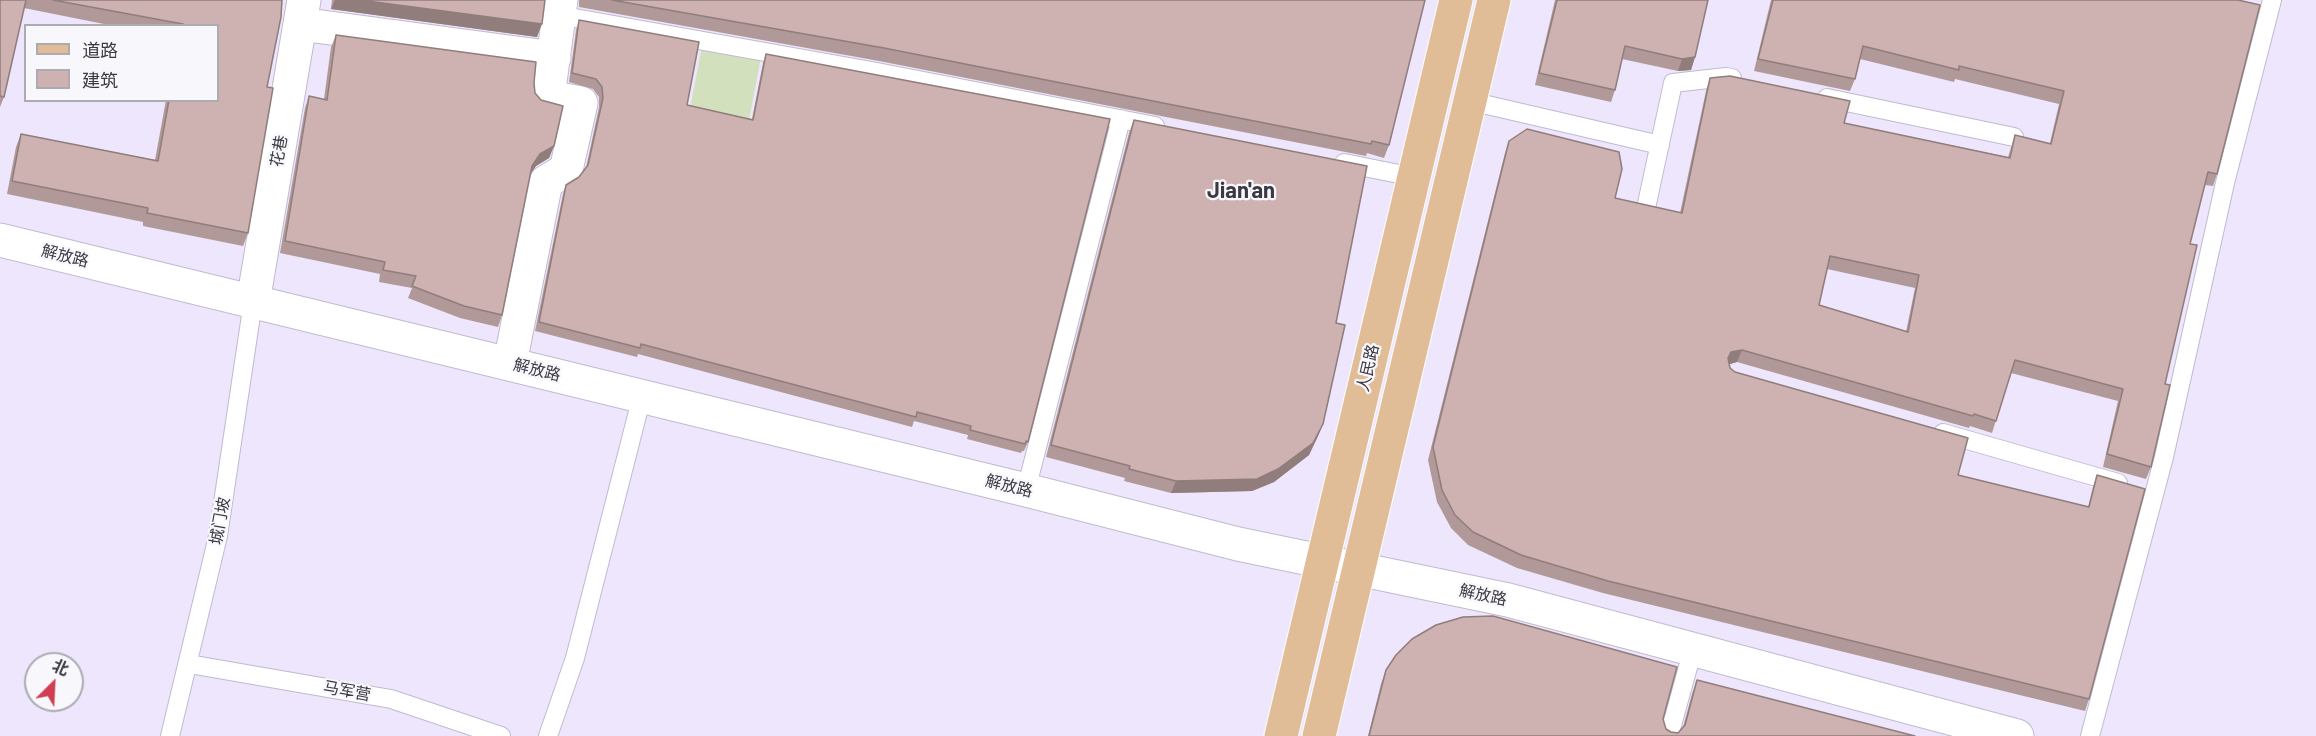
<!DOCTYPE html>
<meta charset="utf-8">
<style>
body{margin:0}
#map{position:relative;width:2316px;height:736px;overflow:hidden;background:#ede6fd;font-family:Barlow,"Noto Sans SC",sans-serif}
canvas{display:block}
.legend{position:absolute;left:24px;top:24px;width:195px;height:78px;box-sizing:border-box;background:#f8f7fb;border:2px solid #acabb1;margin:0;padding:8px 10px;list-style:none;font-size:18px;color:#3b3942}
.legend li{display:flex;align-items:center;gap:12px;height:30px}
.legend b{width:30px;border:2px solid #acabb1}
.north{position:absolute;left:24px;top:652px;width:60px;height:60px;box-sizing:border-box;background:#f8f7fb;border:2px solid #acabb1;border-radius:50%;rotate:24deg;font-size:16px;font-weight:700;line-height:24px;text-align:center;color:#3b3942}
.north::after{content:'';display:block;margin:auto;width:21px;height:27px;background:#cf3e52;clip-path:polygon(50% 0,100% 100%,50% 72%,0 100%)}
</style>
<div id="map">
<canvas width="2316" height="736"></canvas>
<ul class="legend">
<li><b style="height:8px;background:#e0bd97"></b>道路</li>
<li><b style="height:16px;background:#cdb2b1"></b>建筑</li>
</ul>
<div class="north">北</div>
</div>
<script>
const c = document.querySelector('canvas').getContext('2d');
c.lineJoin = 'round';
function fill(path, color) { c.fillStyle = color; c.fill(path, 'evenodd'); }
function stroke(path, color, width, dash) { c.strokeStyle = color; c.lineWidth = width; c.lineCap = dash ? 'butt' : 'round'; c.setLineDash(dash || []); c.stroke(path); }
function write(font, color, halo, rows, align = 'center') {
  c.font = font + ' Barlow,"Noto Sans SC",sans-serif'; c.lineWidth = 4.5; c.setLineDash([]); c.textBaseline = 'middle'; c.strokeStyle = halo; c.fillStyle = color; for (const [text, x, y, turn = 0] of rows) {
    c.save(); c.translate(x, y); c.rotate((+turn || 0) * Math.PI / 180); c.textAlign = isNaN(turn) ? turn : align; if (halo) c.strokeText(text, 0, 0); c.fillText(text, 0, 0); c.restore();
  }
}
fill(new Path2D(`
 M702 46 761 57 748 126 689 114Z`), '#d3e0be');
const service = new Path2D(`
 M558 15 877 72 1155 126
 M1827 98 2014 137
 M1470 101 1660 145
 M1344 163 1414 177
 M1646 208 1673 83 1726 77 1732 78
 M1943 433 2118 483
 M1026 490 1121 119
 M189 664 391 699 501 736
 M170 736 218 536 253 302
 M548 736 575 658 642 396
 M1669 736 1693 649
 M2090 736 2164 457 2225 183 2272 0`);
const minor = new Path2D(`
 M300 24 554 58
 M253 302 304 0
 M510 363 546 182 566 170 581 103 548 97 561 0`);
const tertiary = new Path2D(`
 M0 240 1026 490 1238 544 1508 600 2017 736`);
const primary = new Path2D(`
 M1281 736 1456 0
 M1319 736 1494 0`);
stroke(service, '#c0bad0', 20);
stroke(minor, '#c0bad0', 35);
stroke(tertiary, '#c0bad0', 35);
stroke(primary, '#fff', 35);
stroke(service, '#fff', 18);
stroke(minor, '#fff', 33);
stroke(tertiary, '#fff', 33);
stroke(primary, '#e0bd97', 33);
fill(new Path2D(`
 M0 0H282L267 87 248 233 243 246 143 226V222L7 194 16 147 21 134 155 160 166 100H218V26H114L24 8 4 97 0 107Z
 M332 0H545L537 37 331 9Z
 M579 0H1425L1389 145 1384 158 1367 153 1366 156 879 61 579 7Z
 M1555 0H1708L1695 57 1691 70 1678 71 1622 59 1615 90 1611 102 1535 85Z
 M1771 0H2238L2217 174 2213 186 2205 185 2190 244 2165 384 2151 467 2146 479 2103 467 2118 401 2011 373 1992 433 1970 426 1969 428 1737 362 1729 364 1730 368 1735 372 1958 475 2088 507 2093 487 2097 475 2089 699 2085 711 1603 593 1517 568 1468 545 1451 528 1437 502 1428 460 1505 153 1509 141 1615 198 1680 213 1706 91 1710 78 1844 123 2008 157 2015 135 2050 143 2059 104 1955 79 1954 82 1860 59 1855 79 1850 91 1754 71ZM1827 269 1915 288 1906 332 1819 305Z
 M579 20 687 105 752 119 763 63 766 54 1028 442 1024 451H1022L1021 453 967 439 968 435 914 421 912 427 638 354 637 357 535 331 563 194 566 185 579 177 586 168 599 107V97L593 89 569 82 576 30Z
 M336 35 534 83 535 93 554 146 549 158 536 166 530 174 502 315 498 327 460 318 408 298 412 288 379 282 380 274 280 253 305 108 309 96 324 99 331 47Z
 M1134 120 1336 323 1323 424 1318 436 1309 455 1274 482 1252 491 1171 493 1124 481 1125 478 1046 457 1129 133Z
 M1386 670 1663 719 1666 729 1671 732 1678 733 1683 727 1692 694 1697 680 1915 736H1368L1381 684Z`), '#b09998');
fill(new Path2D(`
 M335 0H360L542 24 537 37 331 9Z
 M1695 57 1691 70 1678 71 1682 59Z
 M554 146 549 158 536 166 528 178 532 166 540 154Z
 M1742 350 1737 362 1727 365 1728 358 1731 352Z
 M1323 424 1318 436 1309 455 1274 482 1252 491 1171 493 1176 481Z`), '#907d7c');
const building = new Path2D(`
 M0 0H26L4 97 0 96Z
 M53 0H282L281 17 267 87 273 88 248 233 147 213 148 208 12 181 21 134 158 161 169 100H218V26H182L183 24Z
 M360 0H545L542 24Z
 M612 0H1425L1389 145 1372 141 1371 144 884 48Z
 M1557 0H1708L1695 57 1682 59 1625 46 1615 90 1539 73Z
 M1773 0H2238L2260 5 2217 174 2208 172 2190 244 2197 245 2165 384 2170 385 2151 467 2107 454 2123 389 2015 360 1996 421 1974 414 1973 416 1742 350 1731 352 1728 358 1730 368 1735 372 1968 438 1958 475 2089 507 2097 475 2145 489 2089 699 1608 581 1521 555 1473 532 1455 515 1442 490 1433 447 1509 141 1527 129 1619 152 1622 169 1615 198 1682 213 1710 78 1730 76 1850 101 1844 123 2010 158 2015 135 2051 144 2064 91 1959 66V70L1863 46 1855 79 1758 59ZM1830 256 1919 275 1908 332 1819 305Z
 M579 20 699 42 687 105 753 120 766 54 1110 119 1028 442 1026 441 1025 444 970 430 971 426 917 412 916 417 641 344 640 348 539 322 566 185 579 177 588 165 603 98 602 87 596 79 572 73Z
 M336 35 536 62 534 83 535 93 541 100 563 106 554 146 540 154 532 166 502 315 464 306 412 286 416 276 383 270 385 262 285 241 309 96 327 100Z
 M1134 120 1367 166 1336 323 1345 325 1323 424 1313 443 1278 469 1257 479 1176 481 1129 469 1130 466 1051 445Z
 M1493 616 1677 667 1663 719 1666 729 1671 732 1678 733 1685 725 1697 680 1915 736H1369L1386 670 1396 655 1412 639 1436 625 1463 617Z`);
fill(building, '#cdb2b1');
stroke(building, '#907d7c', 1.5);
write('16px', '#3b3942', '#f8f7fb', [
 ["花巷",279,151,-80],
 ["解放路",65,256,14],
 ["人民路",1368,368,-77],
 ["解放路",537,370,14],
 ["解放路",1009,486,14],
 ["城门坡",220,521,-80],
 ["解放路",1483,595,12],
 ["马军营",347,691,10]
]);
write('bold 22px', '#3b3942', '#f8f7fb', [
 ["Jian'an",1241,191]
]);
</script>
